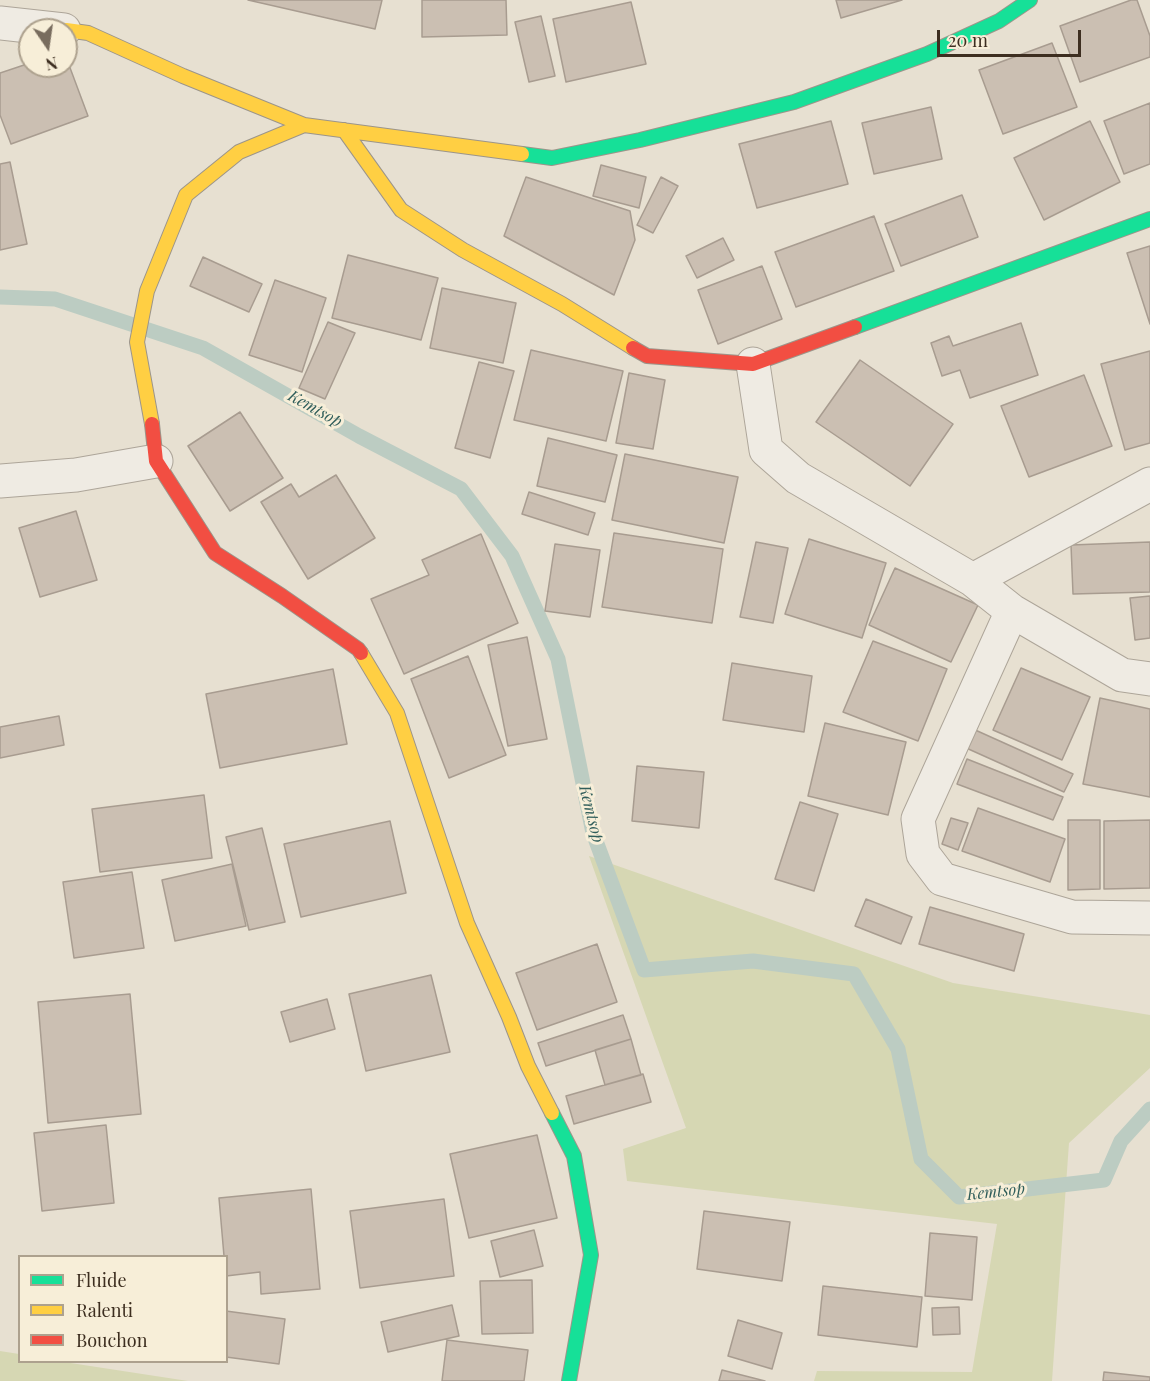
<!DOCTYPE html>
<style>
body{margin:0}
#map{position:relative;width:1150px;height:1381px;overflow:hidden;background:#e7e0d1;font-family:"Playfair Display",serif}
canvas{display:block}
.legend{position:absolute;left:18px;top:1255px;width:210px;height:108px;box-sizing:border-box;background:#f7eed8;border:2px solid #ada18e;margin:0;padding:8px 10px;list-style:none;font-size:18px;color:#3d2e20}
.legend li{display:flex;align-items:center;gap:12px;height:30px}
.legend b{width:30px;border:2px solid #ada18e}
.north{position:absolute;left:18px;top:18px;width:60px;height:60px;box-sizing:border-box;background:#f7eed8;border:2px solid #ada18e;border-radius:50%;rotate:167deg;font-size:16px;font-weight:700;line-height:24px;text-align:center;color:#3d2e20}
.north::after{content:'';display:block;margin:auto;width:21px;height:27px;background:#786c5e;clip-path:polygon(50% 0,100% 100%,50% 72%,0 100%)}
.scale{position:absolute;left:937px;top:30px;width:144px;height:27px;box-sizing:border-box;border:3px solid #3d2e20;border-top:0;padding-left:8px;font-size:18px;line-height:21px;white-space:nowrap;color:#3d2e20;-webkit-text-stroke:4px #f7eed8;paint-order:stroke}
</style>
<div id="map">
<canvas width="1150" height="1381"></canvas>
<ul class="legend">
<li><b style="height:8px;background:#16e098"></b>Fluide</li>
<li><b style="height:8px;background:#ffcf43"></b>Ralenti</li>
<li><b style="height:8px;background:#f24e42"></b>Bouchon</li>
</ul>
<div class="north">N</div>
<div class="scale">20 m</div>
</div>
<script>
const c = document.querySelector('canvas').getContext('2d');
c.lineJoin = 'round';
function fill(path, color) { c.fillStyle = color; c.fill(path, 'evenodd'); }
function stroke(path, color, width, dash) { c.strokeStyle = color; c.lineWidth = width; c.lineCap = dash ? 'butt' : 'round'; c.setLineDash(dash || []); c.stroke(path); }
function write(font, color, halo, rows, align = 'center') {
  c.font = font + ' "Playfair Display",serif'; c.lineWidth = 6; c.setLineDash([]); c.textBaseline = 'middle'; c.strokeStyle = halo; c.fillStyle = color; for (const [text, x, y, turn = 0] of rows) {
    c.save(); c.translate(x, y); c.rotate((+turn || 0) * Math.PI / 180); c.textAlign = isNaN(turn) ? turn : align; if (halo) c.strokeText(text, 0, 0); c.fillText(text, 0, 0); c.restore();
  }
}
fill(new Path2D(`
 M589 856 953 983 1150 1015V1068L1069 1143 1052 1381H814L817 1371 972 1372 997 1224 627 1181 623 1149 686 1128Z
 M0 1351 19 1354 20 1362H64L188 1381H0Z`), '#d6d7b3');
stroke(new Path2D(`
 M0 297 55 299 203 348 359 436 461 489 512 556 558 659 593 833 644 970 753 961 854 974 898 1049 921 1159 959 1197 1104 1180 1121 1141 1150 1109`), '#bcccc2', 15);
const building = new Path2D(`
 M248 0H382L375 29Z
 M422 0H506L507 35 422 37Z
 M836 0H902L841 18Z
 M1131 0H1137L1150 36V57L1080 82 1060 26Z
 M631 2 646 64 566 82 553 19Z
 M541 16 555 76 529 82 515 22Z
 M1052 43 1077 107 1003 134 979 70Z
 M66 57 88 116 11 144 0 115V73L30 63V66H66Z
 M1150 103V164L1124 174 1104 121Z
 M931 107 942 159 874 174 862 123Z
 M831 121 848 184 757 208 739 144Z
 M1090 121 1120 182 1044 220 1014 158Z
 M10 162 27 244 0 250V164Z
 M601 165 646 177 639 208 593 196Z
 M526 177 630 211 635 240 614 295 504 236Z
 M661 177 678 186 653 233 637 225Z
 M962 195 978 237 901 266 885 224Z
 M874 216 894 271 796 307 775 252Z
 M723 238 734 260 697 278 686 256Z
 M1150 246V324L1127 253Z
 M348 255 438 278 421 340 332 318Z
 M203 257 262 284 249 312 190 286Z
 M762 266 782 319 718 344 698 290Z
 M275 280 326 298 302 372 249 355Z
 M442 288 516 303 503 363 430 348Z
 M328 322 355 333 325 399 299 388Z
 M1021 323 1038 375 970 398 960 370 942 376 931 343 949 336 953 346Z
 M531 350 623 371 606 441 514 420Z
 M1150 351V443L1125 450 1101 364Z
 M860 360 953 424 910 486 816 422Z
 M479 362 514 371 490 458 455 448Z
 M629 373 665 380 653 449 616 443Z
 M1084 375 1112 446 1029 477 1001 406Z
 M240 412 283 478 230 511 188 446Z
 M548 438 617 455 605 502 537 486Z
 M625 454 738 477 724 543 612 520Z
 M336 475 375 538 308 579 261 502 291 484 299 497Z
 M529 492 595 513 588 535 522 514Z
 M76 511 97 580 40 597 19 528Z
 M614 533 723 549 712 623 602 607Z
 M481 534 518 623 404 674 371 599 429 575 422 560Z
 M809 539 886 563 862 638 785 614Z
 M756 542 788 548 773 623 740 617Z
 M1150 542V592L1073 594 1071 545Z
 M555 544 600 550 590 617 545 611Z
 M895 568 978 605 951 662 869 625Z
 M1150 596V638L1135 640 1130 598Z
 M527 637 547 739 508 746 488 645Z
 M873 641 947 669 918 741 843 712Z
 M468 656 506 755 449 778 411 679Z
 M732 663 812 676 804 732 723 720Z
 M1021 668 1090 697 1062 760 993 730Z
 M333 669 347 744 220 768 206 694Z
 M1100 698 1150 709V797L1083 784Z
 M59 716 64 745 0 758V727Z
 M825 723 906 742 888 815 808 796Z
 M973 729 1073 774 1064 792 964 747Z
 M967 759 1063 797 1053 820 957 784Z
 M637 766 704 772 699 828 632 821Z
 M204 795 212 858 100 872 92 809Z
 M800 802 838 814 814 891 775 879Z
 M978 808 1065 839 1050 882 962 851Z
 M951 818 968 823 958 850 942 844Z
 M1068 820H1100V889L1068 890Z
 M1150 820V888L1104 889V821Z
 M390 821 406 893 301 917 284 844Z
 M262 828 285 922 249 930 226 837Z
 M232 864 246 926 175 941 162 880Z
 M132 872 144 948 74 958 63 882Z
 M866 899 912 917 901 944 855 926Z
 M930 907 1024 934 1014 971 919 944Z
 M597 944 617 1002 537 1030 516 973Z
 M431 975 450 1052 366 1071 349 994Z
 M130 994 141 1114 48 1123 38 1002Z
 M327 999 335 1029 290 1042 281 1012Z
 M623 1015 631 1039 546 1066 538 1043Z
 M631 1039 641 1075 605 1085 595 1050Z
 M643 1074 651 1102 574 1124 566 1096Z
 M106 1125 114 1203 42 1211 34 1133Z
 M537 1135 557 1218 469 1238 450 1154Z
 M311 1189 320 1289 261 1294 260 1272 226 1276V1256H224L219 1198Z
 M444 1199 454 1276 360 1288 350 1211Z
 M704 1211 790 1222 782 1281 697 1269Z
 M534 1230 543 1266 500 1277 491 1241Z
 M930 1233 977 1237 972 1300 925 1296Z
 M532 1280 533 1333 482 1334 480 1281Z
 M823 1286 922 1297 917 1347 818 1335Z
 M452 1305 459 1336 388 1352 381 1322Z
 M959 1307 960 1334 933 1335 932 1308Z
 M226 1311 285 1319 279 1364 226 1357Z
 M738 1320 782 1333 772 1369 728 1356Z
 M447 1340 528 1350 524 1381H442Z
 M722 1370 765 1381H719Z
 M1104 1372 1150 1377V1381H1103Z`);
fill(building, '#cbbfb2');
stroke(building, '#a89c90', 1.5);
const street = new Path2D(`
 M0 23 64 30
 M753 364 766 450 798 478 973 580 1012 611 1122 675 1150 679
 M0 481 76 475 156 461
 M973 580 1150 484
 M1012 611 918 819 923 854 942 879 1072 917 1150 918`);
const fast = new Path2D(`
 M522 154 552 158 640 140 794 102 927 54 999 21 1030 0
 M855 327 1150 219
 M552 1113 574 1156 591 1255 569 1381`);
const slow = new Path2D(`
 M66 30 88 33 183 76 304 125 522 154
 M344 130 401 210 463 250 562 304 633 348
 M152 424 137 342 147 291 186 195 239 152 304 125
 M361 653 397 713 467 923 509 1017 528 1066 552 1113`);
const jam = new Path2D(`
 M633 348 647 356 753 364 855 327
 M152 424 156 461 215 553 282 596 358 649 361 653`);
stroke(street, '#ada599', 35);
stroke(fast, '#9c958a', 16);
stroke(slow, '#9c958a', 16);
stroke(jam, '#9c958a', 16);
stroke(street, '#efebe3', 33);
stroke(fast, '#16e098', 14);
stroke(slow, '#ffcf43', 14);
stroke(jam, '#f24e42', 14);
write('italic 16px', '#2f5d5a', '#f7eed8', [
 ["Kemtsop",315,409,29],
 ["Kemtsop",591,814,76],
 ["Kemtsop",996,1192,-6]
]);
</script>
